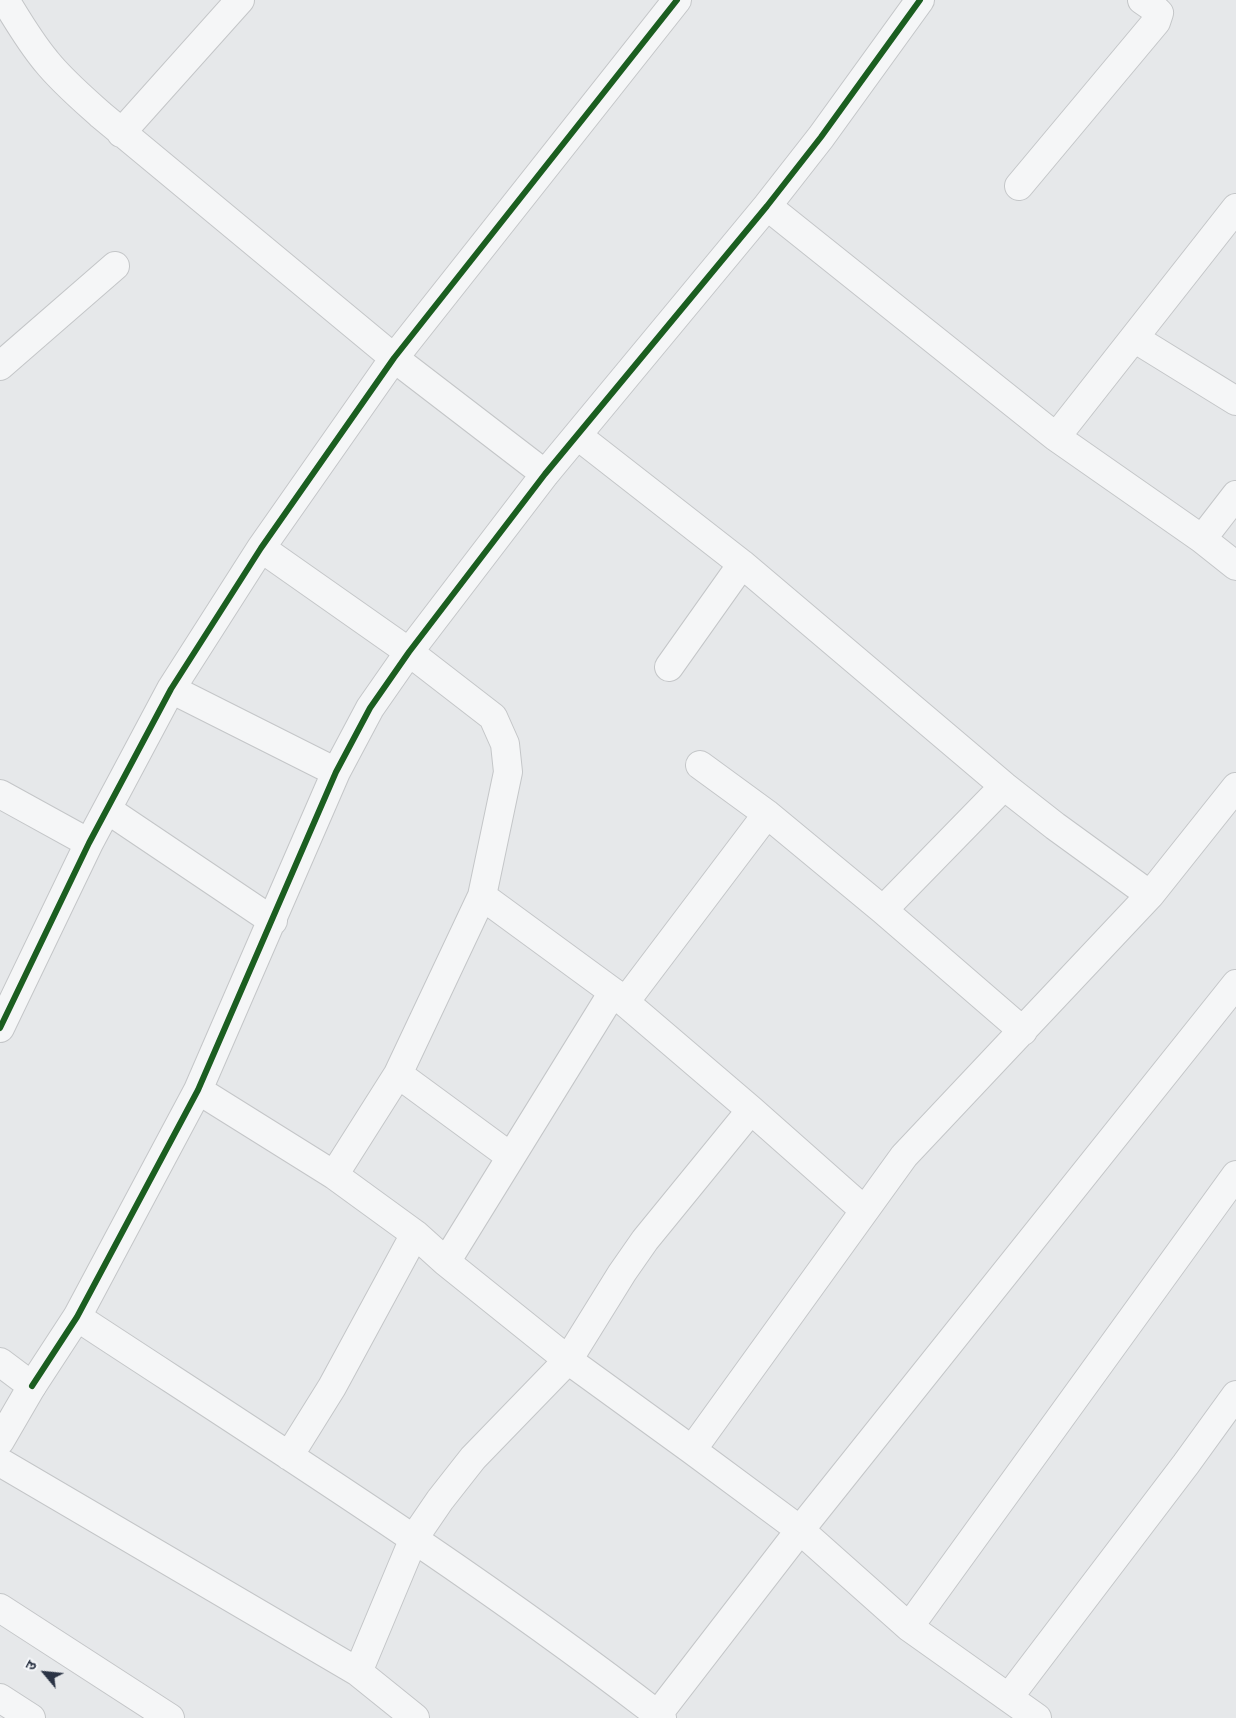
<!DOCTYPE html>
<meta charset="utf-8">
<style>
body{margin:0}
#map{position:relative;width:1236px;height:1718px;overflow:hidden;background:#e6e8ea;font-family:Karla,"Noto Sans Devanagari",sans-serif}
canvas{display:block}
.north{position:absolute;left:20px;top:1648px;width:50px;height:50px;-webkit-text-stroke:4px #f4f6f9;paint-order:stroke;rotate:298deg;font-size:14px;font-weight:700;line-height:20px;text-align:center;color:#2b3445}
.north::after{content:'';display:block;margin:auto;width:18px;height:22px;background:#2b3445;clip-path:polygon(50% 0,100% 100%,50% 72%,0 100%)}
</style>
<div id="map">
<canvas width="1236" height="1718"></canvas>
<div class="north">उ</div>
</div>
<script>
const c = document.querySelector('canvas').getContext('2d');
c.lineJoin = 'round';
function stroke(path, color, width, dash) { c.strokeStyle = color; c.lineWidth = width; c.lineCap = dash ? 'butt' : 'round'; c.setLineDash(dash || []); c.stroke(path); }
const minor = new Path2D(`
 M5 0C18 21 30 42 46 61 62 81 82 98 101 115L394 358 545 474
 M121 133 240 0
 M1019 186 1156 22 1159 13 1155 9 1142 0
 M767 206 1056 437 1202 539 1236 566
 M1134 338 1236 401
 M0 366 115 266
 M578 436 742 564 1004 786 1055 826 1150 895
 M1056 437 1236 208
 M1202 539 1236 495
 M261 548 409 652 493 717 505 744 508 772 482 896 398 1074 334 1175
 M669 667 742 564
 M171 689 336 772
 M700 765 767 814 883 910 1023 1031
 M0 794 89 843
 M108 810 273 921
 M482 896 613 992 751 1110 864 1210
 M883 910 1004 786
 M625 1002 767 814
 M0 1028 89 843 171 689 261 548 394 358 677 0
 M398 1074 511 1157
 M198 1090 334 1175 415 1234 446 1262 568 1360 692 1450 800 1530 909 1627 1037 1718
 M446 1262 613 992
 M77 1317C275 1447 475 1573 662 1718
 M32 1386 77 1317 198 1090 336 772 370 708 409 652 545 474 767 206 821 137 920 0
 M692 1450 904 1156 1150 895 1236 787
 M289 1456 332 1387 415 1234
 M0 1462 358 1672 415 1718
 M0 1608 170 1718
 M909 1627 1236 1175
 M358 1672 414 1538 440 1500 473 1458 568 1360 622 1273 645 1240 751 1110
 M1009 1697 1186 1464 1236 1395
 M0 1698 31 1718
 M655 1718 800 1530 1236 984`);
const tertiary = new Path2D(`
 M0 1362 32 1386 0 1441`);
stroke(minor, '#c4c6c8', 30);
stroke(tertiary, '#c4c6c8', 30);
stroke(minor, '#f5f6f7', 28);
stroke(tertiary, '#f5f6f7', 28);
stroke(new Path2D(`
 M0 1028 89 843 171 689 261 548 394 358 677 0
 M32 1386 77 1317 198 1090 336 772 370 708 409 652 545 474 767 206 821 137 920 0`), '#1b5e20', 6);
</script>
